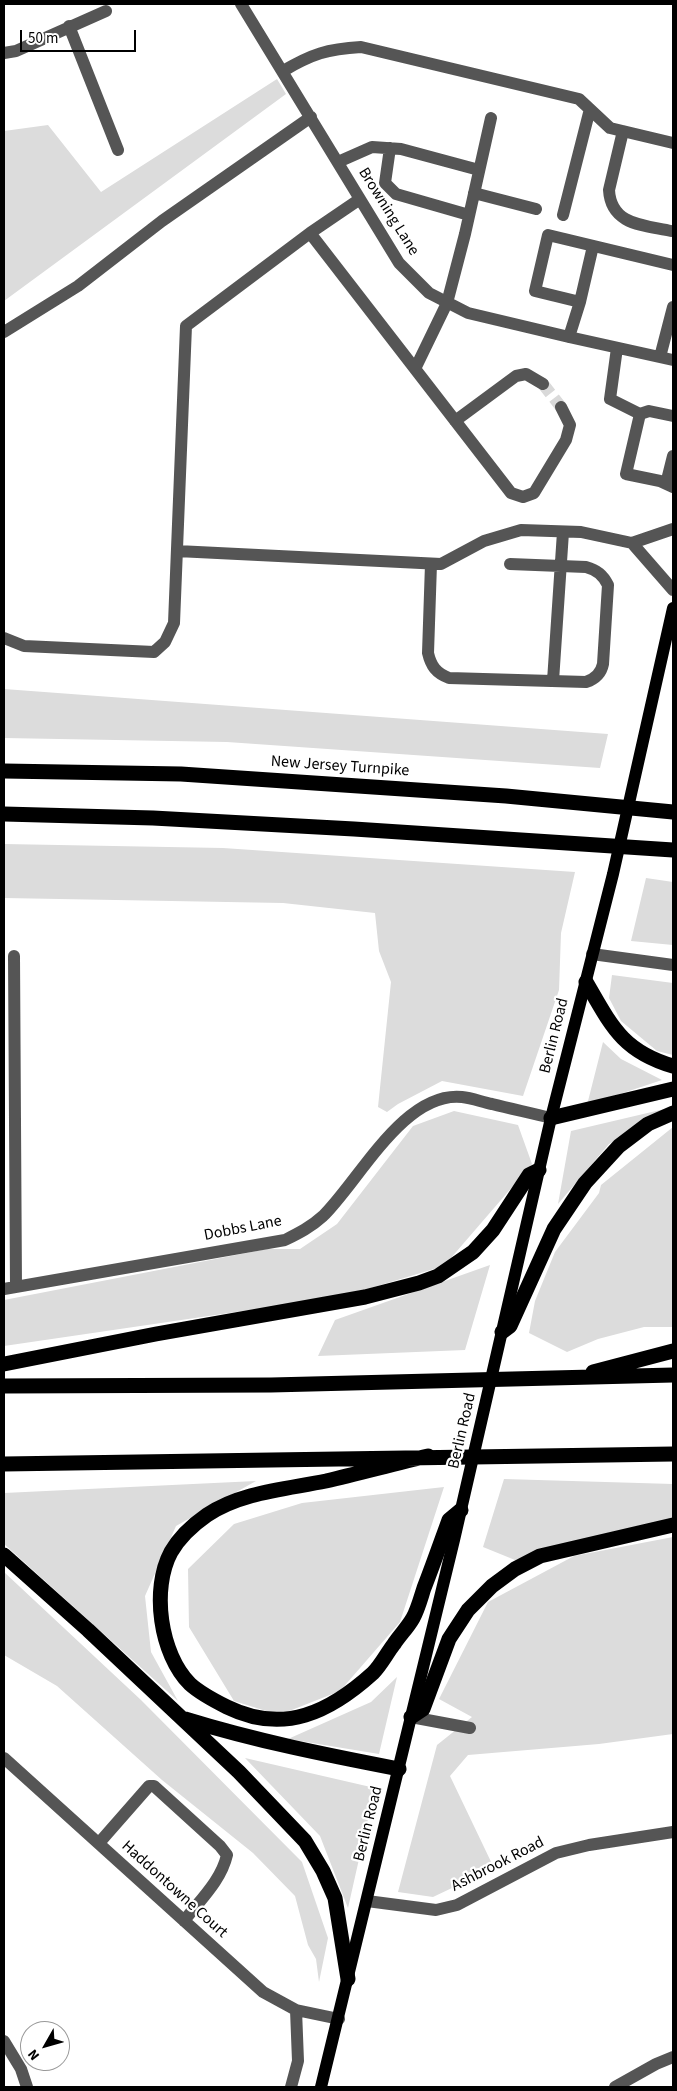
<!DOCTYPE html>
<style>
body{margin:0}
#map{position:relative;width:677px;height:2091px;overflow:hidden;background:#fff;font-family:"Source Sans 3",sans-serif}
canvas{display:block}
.frame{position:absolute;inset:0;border:5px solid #000;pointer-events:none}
.north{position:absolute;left:20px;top:2021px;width:50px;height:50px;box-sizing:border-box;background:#fff;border:1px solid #999;border-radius:50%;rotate:232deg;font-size:14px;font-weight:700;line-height:20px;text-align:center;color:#000}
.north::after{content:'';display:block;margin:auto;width:18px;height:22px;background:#000;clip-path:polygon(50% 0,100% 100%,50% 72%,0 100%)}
.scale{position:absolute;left:20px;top:30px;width:116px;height:22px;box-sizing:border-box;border:2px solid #000;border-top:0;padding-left:6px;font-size:15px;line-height:18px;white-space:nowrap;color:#000;-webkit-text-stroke:4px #fff;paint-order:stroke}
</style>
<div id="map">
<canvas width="677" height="2091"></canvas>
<div class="frame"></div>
<div class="north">N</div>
<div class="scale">50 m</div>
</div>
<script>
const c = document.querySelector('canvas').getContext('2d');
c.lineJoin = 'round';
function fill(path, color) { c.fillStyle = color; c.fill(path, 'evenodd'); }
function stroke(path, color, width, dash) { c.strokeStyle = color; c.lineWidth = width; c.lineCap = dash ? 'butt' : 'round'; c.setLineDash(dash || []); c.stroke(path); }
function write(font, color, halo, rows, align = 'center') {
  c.font = font + ' "Source Sans 3",sans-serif'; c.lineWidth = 4.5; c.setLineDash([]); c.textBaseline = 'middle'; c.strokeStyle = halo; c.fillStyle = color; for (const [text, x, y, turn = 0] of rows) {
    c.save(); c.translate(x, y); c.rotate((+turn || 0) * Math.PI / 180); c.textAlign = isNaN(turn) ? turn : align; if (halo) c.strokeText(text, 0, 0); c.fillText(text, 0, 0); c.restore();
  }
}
fill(new Path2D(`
 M277 79 286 94 4 301V131L48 125 101 192Z
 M4 689 608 734 600 768 227 742 4 738Z
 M4 844 223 848 575 872 561 933 559 990 523 1096 442 1081 398 1104 387 1112 378 1107 391 982 379 951 375 913 283 903 4 898Z
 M646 878 673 882V945L631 941Z
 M612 975 673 983V1055L657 1051 621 1021 609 998Z
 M603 1042 621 1059 662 1080 587 1105Z
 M673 1107 609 1144 558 1204 571 1131Z
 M454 1111 518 1125 532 1164 444 1266 364 1290 270 1307 4 1346V1300L267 1249H300L337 1224 413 1126Z
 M673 1127V1327H644L598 1339 567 1352 529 1333 535 1301 555 1252 599 1193 601 1185Z
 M490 1265 465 1350 318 1356 335 1320Z
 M504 1479 673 1484V1519L515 1560 483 1547Z
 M256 1481 176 1526 145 1596 151 1652 178 1701 4 1544V1493Z
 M444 1487 400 1622 340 1691 279 1715 234 1701 189 1627 188 1569 234 1524 302 1503Z
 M673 1537V1734L599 1744 468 1755 450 1776 494 1868 433 1897 398 1892 437 1745 472 1717 439 1699 488 1602 574 1556Z
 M4 1572 141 1700 302 1862 328 1938 319 1982 316 1959 308 1945 295 1896 253 1853 162 1780 57 1686 4 1655Z
 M397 1677 379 1754 288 1739 371 1702Z
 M245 1758 375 1788 348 1908 320 1836Z`), '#dcdcdc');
stroke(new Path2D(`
 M543 384 561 407`), '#d9d9d9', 12, [12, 6]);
stroke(new Path2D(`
 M241 4 399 263 429 293 468 313 569 337 673 360
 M69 26 118 150
 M4 53 16 51 106 11
 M283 71C312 54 327 49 361 47L579 99 610 128 673 143
 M623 131 609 190C611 225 643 225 671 231
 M390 148 385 183 396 194 469 215
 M338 162 372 147 401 149 479 170
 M474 193 536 209
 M563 215 590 109
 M310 233 511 493 523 497 534 493 566 440 570 425 561 407
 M580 302 535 291 548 235 673 265
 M4 332 78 286 162 221 311 117
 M569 337 580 302 593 246
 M617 348 610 399 640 414 626 474 660 481 673 487
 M660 357 673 307
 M415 369 447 303 465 234 491 118
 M640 414 649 411 673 416
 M455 421 516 376 526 374 543 384
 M666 484 673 456
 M632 543 673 590
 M177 551 441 564 484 541 521 530 581 532 632 543 673 529
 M431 564 428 653C431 666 436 673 449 678L586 682C595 679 601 674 603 664L608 585C603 575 597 570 586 567L510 564
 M4 638 24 646 154 652 165 642 174 623 186 326 310 233 360 199
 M553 681 563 532
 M592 954 673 965
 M14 956 16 1287
 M4 1289 285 1240C299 1233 311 1227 323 1216 359 1181 404 1091 462 1097 472 1098 482 1102 492 1104 512 1109 531 1113 551 1118
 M411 1717 470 1728
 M4 1758 263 1992 296 2010 339 2019
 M99 1843 149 1786H154L220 1846 227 1855C221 1881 200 1900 184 1921
 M367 1901 436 1910 457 1905 556 1853 589 1845 673 1832
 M4 2041 21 2069 27 2087
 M291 2087 298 2061 296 2010
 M615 2087 656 2064 673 2057`), '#555', 12);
stroke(new Path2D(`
 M321 2087 454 1540 551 1118 613 874 673 608`), '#000', 12);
stroke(new Path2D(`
 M4 771 181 774 506 796 673 812
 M4 814 153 818 354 829 673 850
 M586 982C611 1025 622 1051 673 1066
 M551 1118 673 1089
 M502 1332 510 1326 554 1229 585 1183 619 1146 648 1124 673 1113
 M4 1364 156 1334 365 1297 419 1283 438 1276 473 1252 493 1230 529 1175 539 1170
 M593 1372 673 1351
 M4 1386 271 1385 673 1375
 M428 1456C394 1464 360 1473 326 1481 287 1489 241 1492 207 1515 194 1524 179 1538 171 1552 151 1589 160 1654 190 1684 201 1694 215 1701 227 1707 284 1735 330 1712 373 1673 381 1665 387 1653 394 1644 400 1635 408 1627 413 1618 418 1609 421 1597 424 1588 433 1565 441 1542 449 1520L461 1510
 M4 1464 673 1454
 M4 1555 88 1630 239 1772 305 1841 323 1871 335 1898 348 1979
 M411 1717 423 1709 449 1639 468 1610 492 1586 515 1569 540 1556 673 1525
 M185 1719C256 1741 327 1755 399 1769`), '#000', 15);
write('16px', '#000', '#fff', [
 ["Browning Lane",388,212,58],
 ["New Jersey Turnpike",340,767,4],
 ["Berlin Road",555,1036,-76],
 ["Dobbs Lane",243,1229,-11],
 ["Berlin Road",463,1431,-77],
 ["Berlin Road",369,1824,-76],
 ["Ashbrook Road",498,1865,-27],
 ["Haddontowne Court",174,1890,42]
]);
</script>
